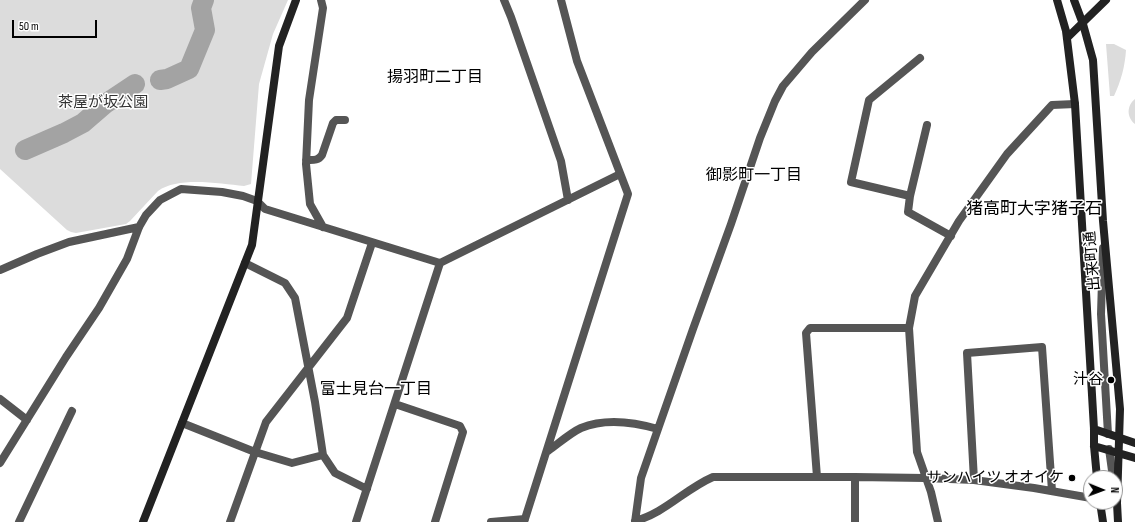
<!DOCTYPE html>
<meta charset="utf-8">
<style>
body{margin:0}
#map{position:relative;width:1135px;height:522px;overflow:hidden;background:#fff;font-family:"Sofia Sans Condensed",sans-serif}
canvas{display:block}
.north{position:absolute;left:1083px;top:470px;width:40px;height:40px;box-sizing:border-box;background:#fff;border:1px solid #999;border-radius:50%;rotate:91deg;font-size:11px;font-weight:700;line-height:16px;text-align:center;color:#000}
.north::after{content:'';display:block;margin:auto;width:14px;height:18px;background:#000;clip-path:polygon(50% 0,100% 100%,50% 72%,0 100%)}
.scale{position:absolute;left:12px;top:20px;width:85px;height:18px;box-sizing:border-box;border:2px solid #000;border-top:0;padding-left:5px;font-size:12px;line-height:14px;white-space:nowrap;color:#000;-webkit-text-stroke:3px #fff;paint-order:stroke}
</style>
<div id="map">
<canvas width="1135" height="522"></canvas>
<div class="north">N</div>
<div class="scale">50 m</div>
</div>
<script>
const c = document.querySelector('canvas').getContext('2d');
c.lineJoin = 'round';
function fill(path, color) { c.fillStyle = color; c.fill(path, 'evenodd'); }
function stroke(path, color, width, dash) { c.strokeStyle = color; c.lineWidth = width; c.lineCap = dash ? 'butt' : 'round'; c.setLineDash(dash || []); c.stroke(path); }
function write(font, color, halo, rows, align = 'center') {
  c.font = font + ' "Sofia Sans Condensed","Noto Sans JP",sans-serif'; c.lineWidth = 3; c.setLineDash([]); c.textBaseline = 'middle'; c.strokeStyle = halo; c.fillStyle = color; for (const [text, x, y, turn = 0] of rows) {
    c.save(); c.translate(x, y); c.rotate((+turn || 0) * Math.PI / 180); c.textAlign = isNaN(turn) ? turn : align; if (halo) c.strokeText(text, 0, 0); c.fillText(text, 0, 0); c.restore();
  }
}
fill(new Path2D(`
 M0 0H288L273 34 259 84 251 184 244 186C220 184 179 176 158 191L130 221 126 224 76 233 71 232 67 230 0 169Z
 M1106 44H1114L1126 50C1125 66 1121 81 1114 96H1110Z
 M1135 99V124C1126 117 1127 105 1135 99Z`), '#dcdcdc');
stroke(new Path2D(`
 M160 80 167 79 189 69 205 30 201 8 204 0
 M25 150 64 133 83 123 105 104 135 84`), '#a3a3a3', 20);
stroke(new Path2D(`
 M321 0 323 8 309 100 306 164 310 204 323 227
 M504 0 511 17 561 161 568 200
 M927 125 910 196 908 212 951 236
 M306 160C313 160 318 161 322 155L333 123 336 120H345
 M910 196 851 182 869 100 920 58
 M1103 248 1101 314 1108 434
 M245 263 285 283 295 298 315 402 323 455 335 473 367 489
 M0 270 37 254 69 242 139 227
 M0 399 27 420
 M395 404 460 426 463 432 435 522
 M182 423 255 452 292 463 323 455
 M1109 449 1113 478
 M548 451C558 444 570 433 581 428 605 418 634 422 658 429L693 329 731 224 760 138 775 101 783 86 812 52 865 0
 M0 463 66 357 99 308 127 259 139 227 146 215 160 200 181 189 222 192 243 196 257 201 265 209 440 263
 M817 477 806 333 810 328H909
 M855 477V522
 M974 480 967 353 1042 347 1052 491
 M635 521C665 513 685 489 713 477H855L925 478 974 480 1034 488 1091 498
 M19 522 72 411
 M230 522 266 422 347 318 372 243
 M356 522 440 263 620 174
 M491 522 525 519
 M524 522 628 194 577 61 561 0
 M635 522 641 478 658 429
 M938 522 931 492 917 452 909 328 915 296 959 221 1007 154 1052 105 1075 104`), '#555', 8);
stroke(new Path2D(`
 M1057 0 1066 31 1075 104 1094 429V446L1097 478
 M1074 0 1083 24 1093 60 1103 221 1120 409 1117 503 1118 522
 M1067 38 1106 0
 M1094 429 1135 443
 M1094 446 1135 458
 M1100 502 1103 522
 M143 522 252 245 279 46 296 0`), '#222', 8);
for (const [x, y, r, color] of [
 [1111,380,4,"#000"],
 [1072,478,4,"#000"]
]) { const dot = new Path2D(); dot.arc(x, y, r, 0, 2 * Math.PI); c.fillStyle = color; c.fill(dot); stroke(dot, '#fff', 1.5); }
write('15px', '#333', '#fff', [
 ["茶屋が坂公園",103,103]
]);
write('15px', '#000', '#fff', [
 ["出来町通",1093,261,-95]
]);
write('15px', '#000', '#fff', [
 ["汁谷",1103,380],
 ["サンハイツ オオイケ",1064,478]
], 'right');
write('16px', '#000', '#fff', [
 ["揚羽町二丁目",435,78],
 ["御影町一丁目",754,176],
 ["富士見台一丁目",376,390]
]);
write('17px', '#000', '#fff', [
 ["猪高町大字猪子石",1034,210]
]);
</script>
